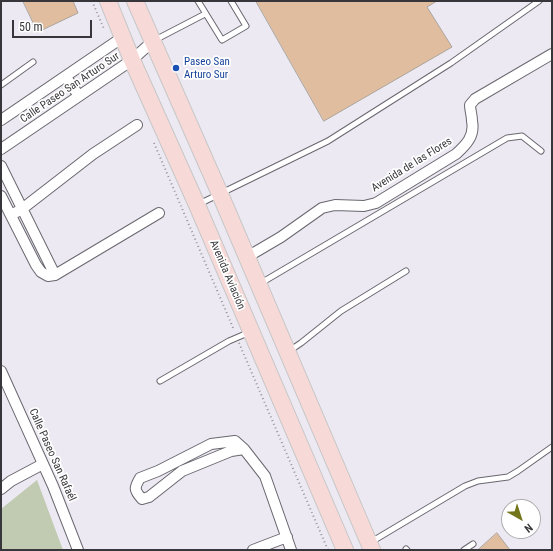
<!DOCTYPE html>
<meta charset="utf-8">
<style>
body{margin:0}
#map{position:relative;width:553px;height:551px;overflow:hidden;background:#ece9f2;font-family:"Roboto Condensed",sans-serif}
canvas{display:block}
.frame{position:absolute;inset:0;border:2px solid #37363a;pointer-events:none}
.north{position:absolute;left:501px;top:499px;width:40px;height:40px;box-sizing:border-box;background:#fff;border:1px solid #afafb0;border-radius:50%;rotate:141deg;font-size:11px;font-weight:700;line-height:16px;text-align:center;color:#37363a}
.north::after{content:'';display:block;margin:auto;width:14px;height:18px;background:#73751b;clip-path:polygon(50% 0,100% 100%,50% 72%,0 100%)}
.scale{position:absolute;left:12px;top:20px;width:80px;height:18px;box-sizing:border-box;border:2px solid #37363a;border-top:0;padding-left:5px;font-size:12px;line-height:14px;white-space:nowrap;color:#37363a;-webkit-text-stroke:3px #fff;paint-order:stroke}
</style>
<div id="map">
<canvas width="553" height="551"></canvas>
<div class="frame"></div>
<div class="north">N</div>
<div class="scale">50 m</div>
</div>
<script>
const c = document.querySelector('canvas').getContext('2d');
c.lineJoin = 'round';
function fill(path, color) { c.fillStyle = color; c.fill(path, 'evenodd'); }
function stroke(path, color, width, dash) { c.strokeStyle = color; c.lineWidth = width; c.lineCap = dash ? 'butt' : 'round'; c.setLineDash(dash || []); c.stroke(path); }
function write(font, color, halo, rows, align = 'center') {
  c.font = font + ' "Roboto Condensed",sans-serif'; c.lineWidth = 3.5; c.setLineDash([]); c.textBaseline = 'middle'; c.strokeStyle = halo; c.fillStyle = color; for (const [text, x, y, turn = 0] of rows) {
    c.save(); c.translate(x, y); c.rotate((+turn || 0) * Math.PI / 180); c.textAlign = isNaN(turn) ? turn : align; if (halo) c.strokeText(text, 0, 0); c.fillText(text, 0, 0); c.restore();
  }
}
fill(new Path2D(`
 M37 480 63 550H1V509Z`), '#c0cbb1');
const building = new Path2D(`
 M23 1H73L78 13 38 32Z
 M256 1H437L427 7 452 47 324 121Z
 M497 533 510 550H478Z`);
fill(building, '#dfbd9e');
stroke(building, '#aba49d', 1);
const service = new Path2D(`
 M198 1 222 40 246 26 231 1
 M155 40 205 14
 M1 85 33 62
 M199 204 328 141 451 63 539 1
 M261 283 507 138 522 136 541 151
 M289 351 301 343 341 311 406 271
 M160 381 229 341 250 332
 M371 542 465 486 478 481 508 477 518 471 552 447
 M406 549 407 550
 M464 550 473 544`);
const minor = new Path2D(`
 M66 77 79 96
 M1 120 123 37
 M1 149 132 60 153 41
 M1 166 55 275
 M1 196 36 265 41 272 48 276 55 275 159 213
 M11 215 22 209 93 154 137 125
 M247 257 281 237 322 208 335 205 364 206 376 203 456 154C466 145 475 136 472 121 472 115 470 110 470 105L475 99 552 54
 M1 371 53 486 78 550
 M244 449 231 451 182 471 149 497 142 499C134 490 134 488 140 478L158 471 211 444 235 441 244 449 265 476 291 550
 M1 489 11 481 43 464
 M253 550 287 537`);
const primary = new Path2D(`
 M108 1 132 60 197 205 345 550
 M135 1 220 194 372 550`);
stroke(service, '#6a676f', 7);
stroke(minor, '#6a676f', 12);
stroke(primary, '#c7c7c8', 18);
stroke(new Path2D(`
 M92 1 104 29
 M154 143 234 330
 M239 343 328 550`), '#96949b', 2, [1, 3]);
stroke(service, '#fff', 5);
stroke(minor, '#fff', 10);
stroke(primary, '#f7dad7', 16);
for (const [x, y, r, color] of [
 [176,68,4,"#1a4fb4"]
]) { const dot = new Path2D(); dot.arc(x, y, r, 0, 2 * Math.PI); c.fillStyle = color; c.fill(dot); stroke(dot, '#fff', 1.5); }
write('11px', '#164399', '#fff', [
 ["Paseo San",184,62],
 ["Arturo Sur",184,75]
], 'left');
write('11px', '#37363a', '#fff', [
 ["Calle Paseo San Arturo Sur",70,88,-34],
 ["Avenida de las Flores",412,165,-32],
 ["Avenida Aviación",227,275,67],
 ["Calle Paseo San Rafaél",52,455,66]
]);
</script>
